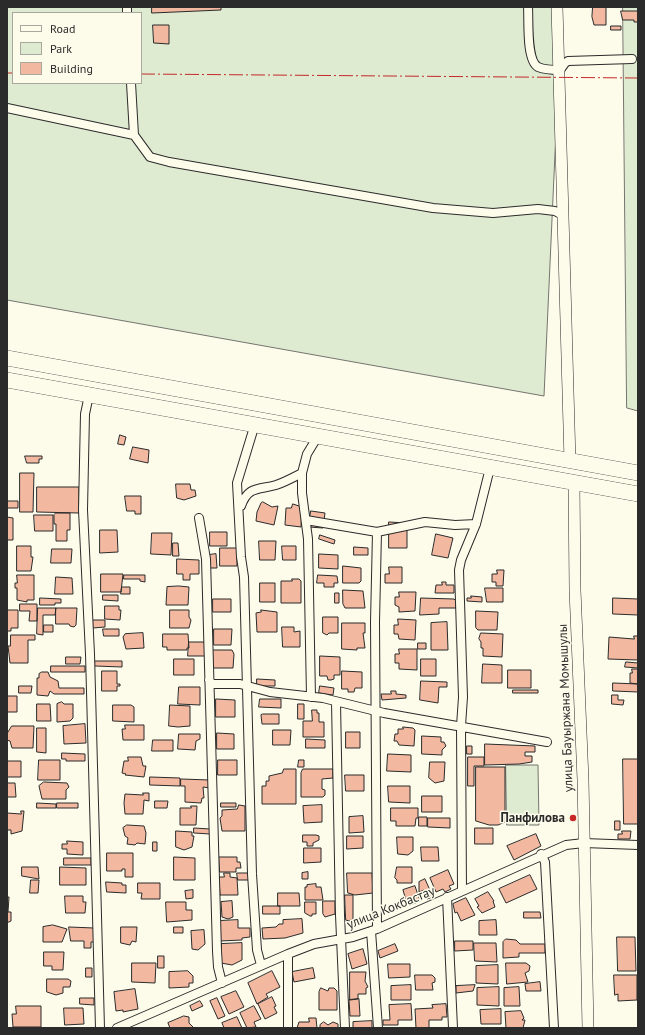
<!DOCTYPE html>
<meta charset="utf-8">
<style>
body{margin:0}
#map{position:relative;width:645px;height:1035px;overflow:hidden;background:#fdfbea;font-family:"PT Sans",sans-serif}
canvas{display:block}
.frame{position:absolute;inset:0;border:8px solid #2b2b2b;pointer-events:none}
.legend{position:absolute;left:12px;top:12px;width:130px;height:72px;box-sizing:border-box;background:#fdfbea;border:1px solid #a9a89e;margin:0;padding:5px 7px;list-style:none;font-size:12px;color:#2b2b2b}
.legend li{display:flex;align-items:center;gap:8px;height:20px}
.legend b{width:20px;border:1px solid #a9a89e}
</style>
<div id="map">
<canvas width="645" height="1035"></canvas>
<div class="frame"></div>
<ul class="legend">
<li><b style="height:5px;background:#fdfbea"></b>Road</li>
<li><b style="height:11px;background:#deebd1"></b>Park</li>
<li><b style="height:11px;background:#f2b8a0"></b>Building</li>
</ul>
</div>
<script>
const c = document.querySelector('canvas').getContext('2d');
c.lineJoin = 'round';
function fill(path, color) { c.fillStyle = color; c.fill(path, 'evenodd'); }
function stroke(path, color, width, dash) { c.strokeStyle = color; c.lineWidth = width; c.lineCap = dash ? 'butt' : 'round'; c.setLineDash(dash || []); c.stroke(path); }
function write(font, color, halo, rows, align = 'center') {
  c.font = font + ' "PT Sans",sans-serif'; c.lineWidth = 3; c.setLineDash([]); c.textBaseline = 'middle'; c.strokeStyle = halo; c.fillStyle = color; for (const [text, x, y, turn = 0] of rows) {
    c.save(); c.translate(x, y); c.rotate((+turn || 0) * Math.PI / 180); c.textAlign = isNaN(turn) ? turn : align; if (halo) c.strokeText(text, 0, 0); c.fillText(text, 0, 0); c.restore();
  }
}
const green = new Path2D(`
 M7 7H554L559 65 544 396 7 300ZM13 13H141V83H13Z
 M623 7H638V411L627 408Z
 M506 765H538L539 825H507Z`);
fill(green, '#deebd1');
stroke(green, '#74746e', 1);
const building = new Path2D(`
 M152 7H221V10L152 13Z
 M593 7H606V25H594L592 17Z
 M621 11H638V22H634V20H623Z
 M153 25H169V44L154 43Z
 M611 26H621V30H611Z
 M120 435 126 437 124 445 118 444Z
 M133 447 149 450 148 463 130 459Z
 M25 456H42V459H39V463H27Z
 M20 473H34L33 512H20Z
 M176 484H190L191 490H195L196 496 184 500 177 498Z
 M37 487H79V513L37 512Z
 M125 496H141V514H135V511H127Z
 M7 501H18V508H7Z
 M263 502 272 507 278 506 274 525 256 521 257 512 261 503Z
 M293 504 302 507 301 527 285 525 286 508H291Z
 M311 511 325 513 323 528 309 527Z
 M56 513H70V530H67V541H56V524H54V515Z
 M34 515H53V531H35Z
 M7 517 13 518V540H7Z
 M389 522 407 523V548H389Z
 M100 530H117L118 552 100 553Z
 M210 532H227V546H210Z
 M152 533H172L171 555 151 554Z
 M436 534 453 538 448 558 432 555Z
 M320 535 335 540 334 544 319 539Z
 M259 541H276L275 560H260Z
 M173 543H178L179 556H173Z
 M17 546H31V557H33L31 571H17Z
 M282 546H296V560H283Z
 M354 547 368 548V555H354Z
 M220 548H237V566H220Z
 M52 549H72L71 563H51Z
 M216 554 217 568H209V555Z
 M319 554 338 555V569L319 568Z
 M177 559 199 560V574H190V580H183V574H177Z
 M343 566 361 568V581L359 583H343Z
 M389 567H402V583H385V574H389Z
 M497 570H504L503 586H496V582H492V574H497Z
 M101 574H123L121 592H101Z
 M17 575H34V600H27V602L17 600V588H15V583H17Z
 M124 575H145V582L140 581V579H124Z
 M318 575 337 576 338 583H334V587H324V583H317Z
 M56 577 72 578 73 594H55Z
 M292 579H299L301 581V603H281V581H292Z
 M442 582H446V585H454V593H435L436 585H442Z
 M260 583H275V602H260Z
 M179 586 189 587 188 605H166L167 587Z
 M122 587H130V594H121Z
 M485 588H503V602H487Z
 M343 590 363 591 365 608H345L343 604Z
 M399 592H416L415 611 399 612V607L395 605V597H399Z
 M335 593H339V603H335Z
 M103 595H118V601L103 600Z
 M471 596 482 597V602L467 601V598H471Z
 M40 598 61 599V603H55V605H40Z
 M421 598 454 599 456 601V608H439V614L420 615Z
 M613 598 638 599V615L613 614Z
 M213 599H231V612H213Z
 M20 604H37V621H29L30 611H20Z
 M105 606H119V610H121L120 620 105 619Z
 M38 608H56L55 615H43V635L37 634Z
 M56 608H77L76 625 74 627 70 626 69 624H56Z
 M7 610H18V628H11V631H7Z
 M170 610H189V617L191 620 189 628H170Z
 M261 610 277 612V632H257L256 613 261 612Z
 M476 611 498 612 497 630H478L476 628Z
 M323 617H338V633H329L327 635 323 633Z
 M398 619 416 620 415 640 399 639 398 634H394V625H398Z
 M93 620H105V627L93 628Z
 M447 622 448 650H431V623Z
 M342 623H365V633H363L365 648H357V650L342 649Z
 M44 625H53V632H44Z
 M282 627H294V632L300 631V647H283Z
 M103 629H119V636H104Z
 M214 629H232L231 645H214Z
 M143 633 144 648 126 649 123 637 125 634Z
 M481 633 503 634 502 657 483 656V648H481V642L479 639Z
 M163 634H188L189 648H187V650H167V647H163Z
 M11 635H35V640H28V663H10L8 646H10Z
 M634 636H638V660L608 659 609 637 634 639Z
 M189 642H205V656H188Z
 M418 643H426V649H418Z
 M399 649H417V670L399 669V663H395V654H399Z
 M213 650H232L234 654 233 668H213Z
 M320 656 340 657V675H334V679L331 680H328L327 676H320Z
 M66 657H81L80 664H66Z
 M174 659H194V675H174Z
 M421 659H436V676H421Z
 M95 661H122V667L95 666Z
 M626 662 638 663V668L625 667Z
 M483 664 502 665V683H482Z
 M51 666H85V672H51Z
 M632 669H638V684L630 683V673H632Z
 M508 670H531V688H508Z
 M102 671H117V684H120V686H117V691H102Z
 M342 671 362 672V688H355L354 692H348V689H342Z
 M42 672H48L50 677 58 681 59 688H84V694H54L50 691 48 696 37 695V678H39V674Z
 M257 679 275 680V686H257Z
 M421 681 447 682V687H439L438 703 420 700Z
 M613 683 638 684V692L613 691Z
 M19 686H32L31 693H19Z
 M320 686 334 688 333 695 319 693Z
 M179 687H200V705L178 704Z
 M513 690H538V693H513Z
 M391 691H396V694L406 695V698L382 700 381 694H391Z
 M612 695H618V700H624L623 705 612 704Z
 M7 696H17V712H7Z
 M216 699 235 700V717H216Z
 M260 699H281V708L259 707Z
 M62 702 64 704H73V718L70 721 57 722V704Z
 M37 704H50L51 721H37Z
 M298 704H304V719H298Z
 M113 705H131L134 707V722L113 721Z
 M170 705 190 706V726L178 727 169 726Z
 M312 710H317V713H319V722H324V737H303V721H312Z
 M263 714H279V724H262L261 715Z
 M85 724 86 743 64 744 63 726Z
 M125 725H144V740H123L122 729H125Z
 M12 726H34L33 748H12L10 741 7 740V734Z
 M403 727 413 728 415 730 414 746 399 745 397 741H394L395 734H398V729H403Z
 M37 728H46V753L37 752Z
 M273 730H291L290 745H273Z
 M346 732H360V748H346Z
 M217 733 234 734V749H217Z
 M179 734H200V739L196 741 195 750 178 749Z
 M422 736 441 737V742H444L446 746 442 750V755L422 754Z
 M306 739 325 740V748H306Z
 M153 740H173V751H152Z
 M485 744 535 746V752H525V756H532V762L519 764 485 765Z
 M467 746H472V754H467Z
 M62 753 85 754V761H66V759H62Z
 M388 754 411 755V772L387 771Z
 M128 757H141L143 766H146L144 777 125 775 126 774 122 773 124 761H128Z
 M468 757H484V766H474V786H468Z
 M623 759H638V824H624Z
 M39 760H60V780H38Z
 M218 760H237V775H218Z
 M299 760H304V767H298Z
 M7 761H21V777H7Z
 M430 762H445L444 781 435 783 429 778Z
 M476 767H505V822L498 825H489L476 821Z
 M284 769H296V804H262V786H266V781H269V776L282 773Z
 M303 769H333V778L322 779V789L325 790V795L323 797H301V773Z
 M345 775H364V791H346Z
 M150 777 180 778V786L150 785Z
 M181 779 210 780V788L203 787 204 798H202L201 803 185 802V786H181Z
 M44 782 67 783 69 787 66 790V799H42L39 786Z
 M7 783H15L16 797H7Z
 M388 786H410V803L389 802Z
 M143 793H149V801L144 800 143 814H125L124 803 125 794 143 795Z
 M422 796H442V812H422Z
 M155 801H168L167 808H155Z
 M37 803 56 804V808H37Z
 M57 803H78V808H57Z
 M221 803H236V807H221Z
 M239 805 245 806V831H222L220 818 222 816V810L237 809Z
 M322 805V822L304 823 303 806Z
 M191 806H197L196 825H180V808H191Z
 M391 808H418V818H416L415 826H396V821H391Z
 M21 811H24L22 831 11 834V830H7V813L21 814Z
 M363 816 364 832 349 833V817Z
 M419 817H427V826H419Z
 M428 818H450V828L428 827Z
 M615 821H620V830H615Z
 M127 825 144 826 146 833 145 844 137 843 135 845 127 844 128 838 125 836 123 828Z
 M194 828 210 829V834L194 833Z
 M475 828H493V844H475Z
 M176 831 192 832V836H194L192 847 184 850 176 847Z
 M622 831H631L630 839H618V834H622Z
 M536 834 541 846 514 860 507 846Z
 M303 835H316L319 836V840L313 843V846H307V842H303Z
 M347 836H363V848L347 849Z
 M397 837H413V851L408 855 398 854Z
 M67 841 83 842V855L67 854V849H62V844H67Z
 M153 842H157V851H153Z
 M421 847H438L439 861H422Z
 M304 848H321V862L304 863Z
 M107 853H133V877H125V869H122V871H107Z
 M174 857 195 858V880H174Z
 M219 857H237V862H240L241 868H236V872H220Z
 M64 858H91V865H64Z
 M22 867H38L39 879 22 876Z
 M60 867 86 868V885H60Z
 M397 867H412V883H397V880L395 878Z
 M448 870 454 884 449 886 451 889 445 892 443 889 436 892 430 878Z
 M308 872V879H302V873Z
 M224 873H230V877L237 878 238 895H220L219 877H224Z
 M237 873H249V880H238Z
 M347 873H372L373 893 355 895 348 893Z
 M530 875 537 889 506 903 499 889Z
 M425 879 433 897 427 899 424 890 419 892V882Z
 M31 880H39L38 893H30Z
 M106 882 122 883V885H126V893L107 892Z
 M138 883H160V899H141L142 893H138Z
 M316 884V887H321L323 900H305V887H307V885Z
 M415 886 420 901 410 905 407 904 403 890Z
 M193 890V898L186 899 185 891Z
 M488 892 494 901H493L495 907 482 913 477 907 479 906 475 899Z
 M278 893H299L300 906H278Z
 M345 895H353V919L349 921 346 920Z
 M65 896H83V902H86L85 913H66Z
 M7 897H9L8 912H11V921L9 922H7Z
 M466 898 475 915 461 921 457 912 455 913 453 904Z
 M232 901 233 917 228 919 222 917 221 902Z
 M323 901H335V914L325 917 323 914Z
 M166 902H186V910H192V920L167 922Z
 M305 902H316V914H312V916H310L305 913Z
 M263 906H280V914H263Z
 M524 912H540L541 918H524Z
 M302 919 303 933 285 938 263 939 262 928 276 927 279 924H283V920Z
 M238 920V928H250V937L242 938V940L220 941 219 921Z
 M496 920 497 935H479V921Z
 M53 925 67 929 62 942H43V927Z
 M69 927 94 928V942H91V948H84V941H71Z
 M121 927H137L136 942 132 941 130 945 121 943Z
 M174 927H183V933H174Z
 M204 930 205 944 198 950 192 949 191 931Z
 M617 937H635L636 971H618Z
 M506 939 516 940 520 944H545V953H519V957L503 958V942Z
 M455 941H473V950L455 951Z
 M242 943V960L232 965 221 963V944Z
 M474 943H496L497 962 475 961Z
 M395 944 398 951 380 958 378 951Z
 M363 949 367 964 352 969 348 954Z
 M44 952H64L63 970H52V966H44Z
 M158 956H164V968H158Z
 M132 963H156L155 983 132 982Z
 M506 963H526L530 966 529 971 525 973 528 982 507 984Z
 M388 964H410V977L389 978Z
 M498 965V984L476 983V966Z
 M86 968H92V977H86Z
 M313 968 315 978 294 982 292 972Z
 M188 971 193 976V983H189V987L169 988V972Z
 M272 971 280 987 266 994 268 997 257 1004 248 983Z
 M350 972H366L365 981 368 987 366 988V994H358V999L350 1000Z
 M415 975H432L435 978V982L432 983 433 990H416Z
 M614 975H637V1000L618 1001V994L615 995Z
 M47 979H68L71 981 70 987H63V993L56 995 47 992Z
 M540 982 541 991H526L525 984Z
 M411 985V1000H391V986Z
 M475 985 473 991 456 993V986Z
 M499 987V1006L477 1005V988Z
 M519 987 520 1006H504V988Z
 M321 988 328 991 329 988H334L337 991V1010H319V992Z
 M135 989 138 1009 123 1012V1010L116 1011 114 992Z
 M236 991 244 1007 229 1014 221 997Z
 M272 997 276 1006 274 1007 277 1013 265 1019 258 1004Z
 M80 998H94V1005L80 1004Z
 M217 998 225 1016 218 1019 210 1001Z
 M359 999 360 1016H350L349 1000Z
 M200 1001 203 1006 192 1011 190 1006Z
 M411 1004 412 1020H398V1025H383V1020H390L389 1005Z
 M446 1004 447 1017H442V1020H429V1028H416L415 1009 433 1008 432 1005Z
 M16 1006H41V1027H13L12 1014H16Z
 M254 1006 261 1019 254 1022 256 1027 247 1028 240 1013Z
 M64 1008H83L84 1024 65 1025Z
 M501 1009V1024H481L480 1010Z
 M521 1011 524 1018 522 1020H525L523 1028H506L505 1012Z
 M184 1016 189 1017V1023L194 1028H170L168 1023Z
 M237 1017 242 1028H224L222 1023Z
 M309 1018H316L317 1028H297L299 1022H309Z
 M372 1021V1028H353V1022Z
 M324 1022 328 1025 333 1022 338 1024V1028H320V1025Z`);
fill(building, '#f2b8a0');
stroke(building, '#2b2b2b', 1);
const street = new Path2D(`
 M127 7V13
 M528 7C529 21 526 60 538 67 545 70 553 70 560 70L565 63 568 61 632 59
 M131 83 134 135
 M7 108 134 135 150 157 169 162 433 208 493 213 538 209 555 211 564 216
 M89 395 85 414 83 510 90 654 100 1028
 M255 424 237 483 241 557 244 577 252 874 257 950 261 965
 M302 473V493L308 539 311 697
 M241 506C248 486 258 490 276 485 285 482 294 477 302 473L307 454 318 436
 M199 518 206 559 217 951 218 967 222 983
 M306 520 377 532 425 522 455 525 476 524
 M377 532 375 622 377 929
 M209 680 212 684H240L270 692 323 698 384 713 547 742
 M336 702 340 915 345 1028
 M541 854 545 862 554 1028
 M462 891 461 726 463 697 459 570 461 560 476 524 490 468
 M447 897 453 1028
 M371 931 378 1028
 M288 954V1028
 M117 1028 288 954 314 944 353 937 377 929 566 845 584 843 638 845`);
const secondary = new Path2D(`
 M557 7 570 461
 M574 483 575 590 583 780 588 1028`);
const highway = new Path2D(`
 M7 358 638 473
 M7 380 638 494`);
stroke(street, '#2b2b2b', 10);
stroke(secondary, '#2b2b2b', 12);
stroke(highway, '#2b2b2b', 16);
stroke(street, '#fdfbea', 8);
stroke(secondary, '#fdfbea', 11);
stroke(highway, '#fdfbea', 15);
stroke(new Path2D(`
 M7 73H13
 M141 74 638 78`), '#c62828', 1, [14, 3, 2, 3]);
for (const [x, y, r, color] of [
 [573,818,4,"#c62828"]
]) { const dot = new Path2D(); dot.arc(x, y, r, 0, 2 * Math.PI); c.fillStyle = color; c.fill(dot); stroke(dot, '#fdfbea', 1.5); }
write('13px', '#2b2b2b', '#fdfbea', [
 ["улица Бауыржана Момышулы",566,708,-92],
 ["улица Кокбастау",391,908,-22]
]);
write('bold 13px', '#2b2b2b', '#fdfbea', [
 ["Панфилова",565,818]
], 'right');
</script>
